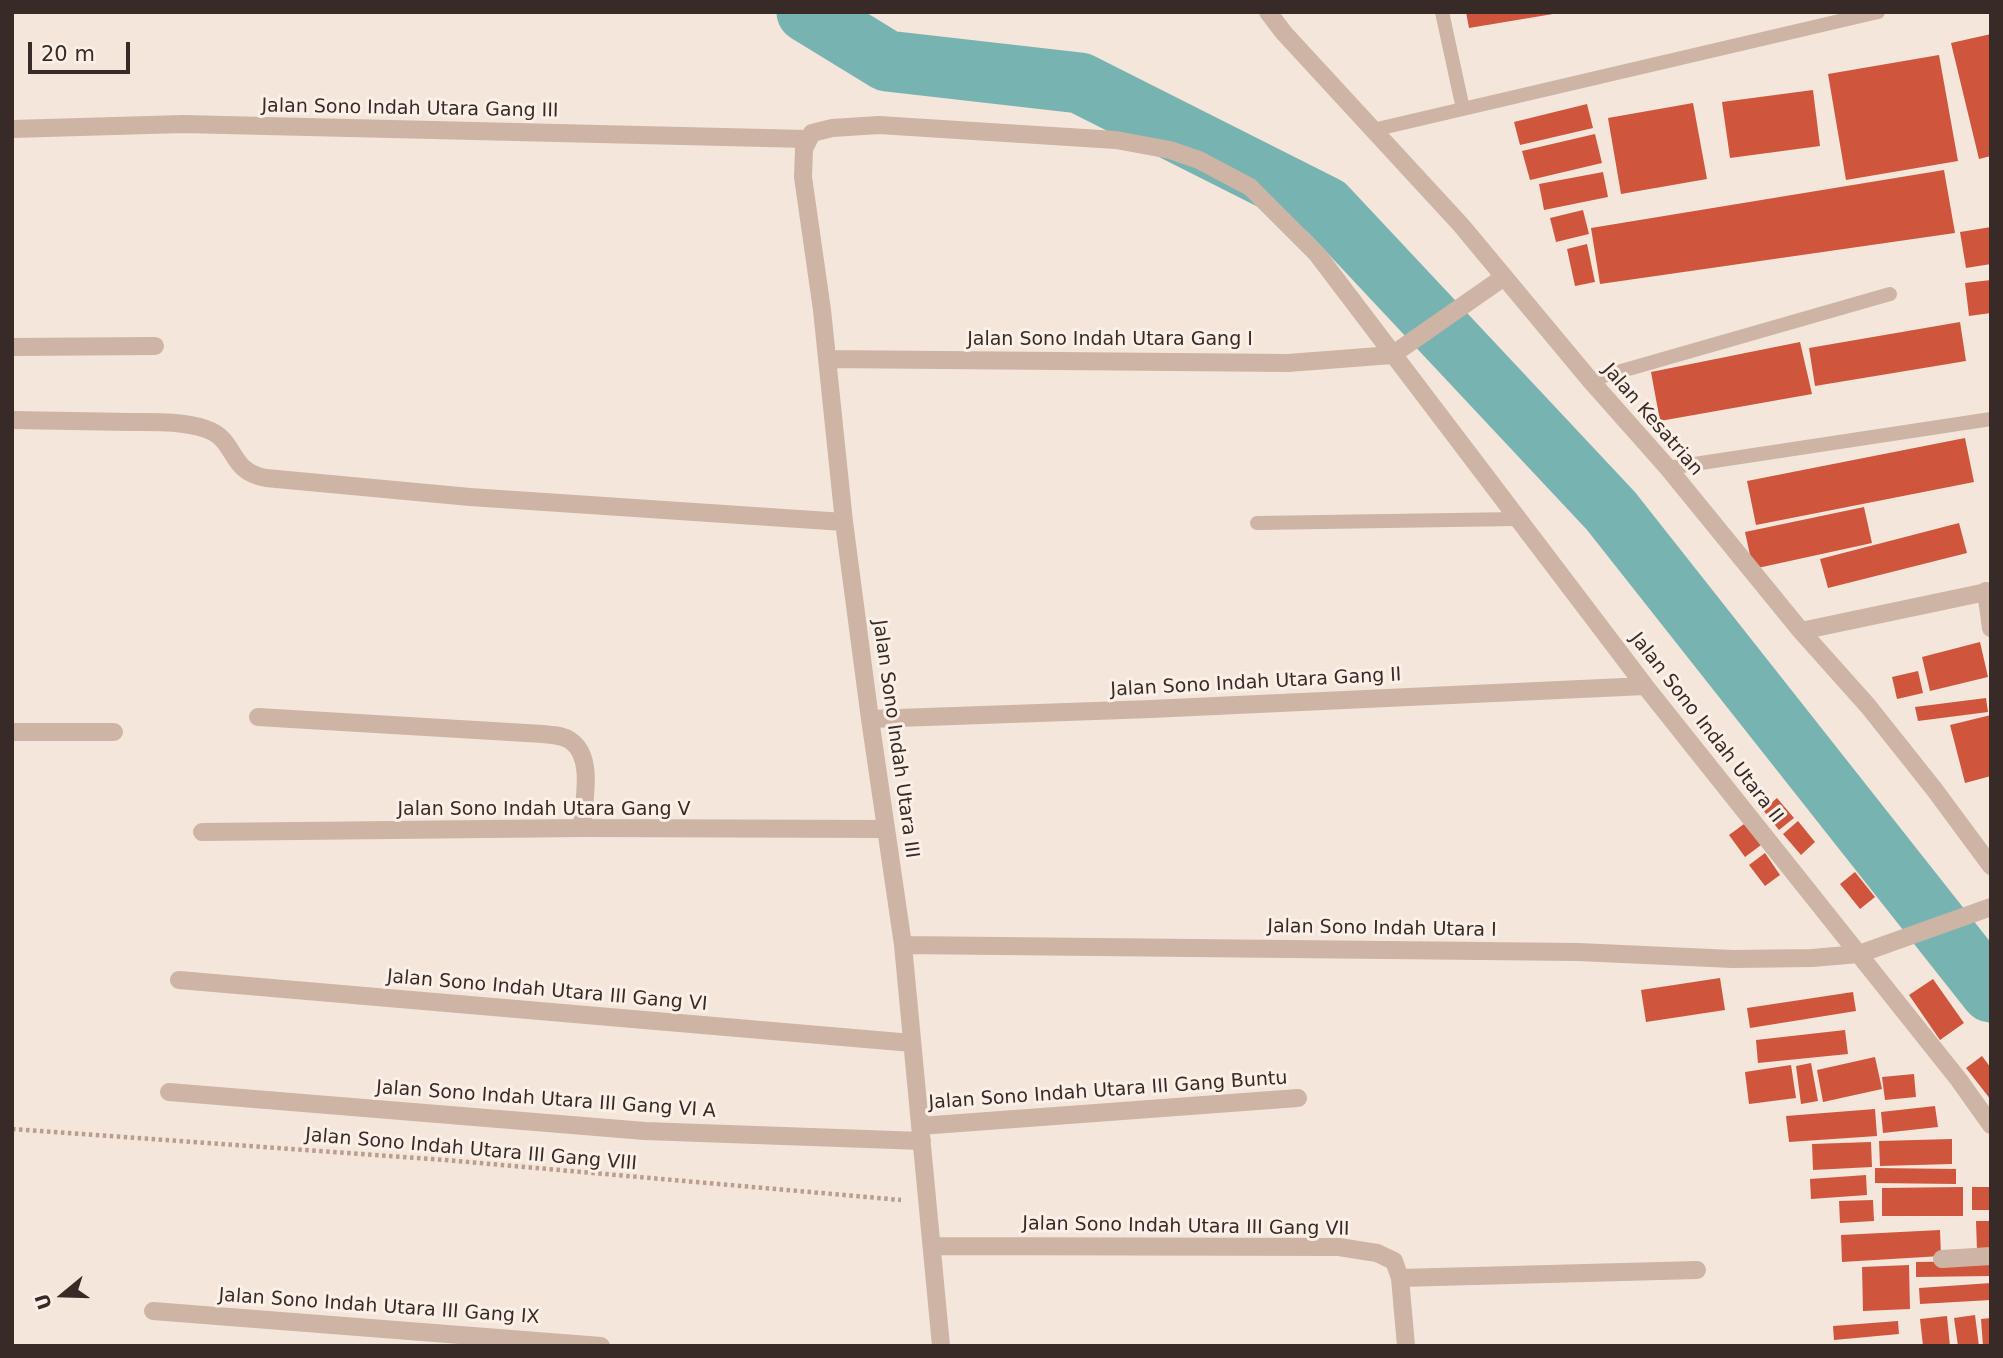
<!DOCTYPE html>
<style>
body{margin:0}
#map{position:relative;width:2003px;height:1358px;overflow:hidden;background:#f4e6da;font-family:"DejaVu Sans",sans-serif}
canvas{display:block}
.frame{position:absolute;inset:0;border:14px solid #382b27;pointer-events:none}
.north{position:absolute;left:28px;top:1260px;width:70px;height:70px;-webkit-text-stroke:5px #fbf0e7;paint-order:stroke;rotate:251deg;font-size:19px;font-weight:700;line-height:28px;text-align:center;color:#382b27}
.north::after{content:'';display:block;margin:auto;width:24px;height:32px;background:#382b27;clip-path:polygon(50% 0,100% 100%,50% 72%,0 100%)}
.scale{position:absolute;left:28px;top:42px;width:102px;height:32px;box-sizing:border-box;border:4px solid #382b27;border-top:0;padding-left:9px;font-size:21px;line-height:24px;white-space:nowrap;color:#382b27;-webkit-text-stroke:5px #fbf0e7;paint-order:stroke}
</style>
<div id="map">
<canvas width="2003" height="1358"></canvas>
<div class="frame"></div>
<div class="north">U</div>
<div class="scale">20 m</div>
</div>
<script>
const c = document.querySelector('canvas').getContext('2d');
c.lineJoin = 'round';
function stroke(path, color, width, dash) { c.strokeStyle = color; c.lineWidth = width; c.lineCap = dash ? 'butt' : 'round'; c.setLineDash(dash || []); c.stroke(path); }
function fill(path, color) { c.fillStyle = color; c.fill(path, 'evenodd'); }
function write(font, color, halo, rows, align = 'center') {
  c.font = font + ' "DejaVu Sans",sans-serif'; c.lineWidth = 6; c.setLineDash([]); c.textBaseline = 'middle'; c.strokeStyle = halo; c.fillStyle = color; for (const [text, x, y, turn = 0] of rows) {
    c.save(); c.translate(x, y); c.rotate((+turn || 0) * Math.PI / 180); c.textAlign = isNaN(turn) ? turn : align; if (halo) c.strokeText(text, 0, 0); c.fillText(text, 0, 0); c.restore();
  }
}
stroke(new Path2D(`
 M807 12 887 61 1080 83 1326 207 1611 511 1991 992`), '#77b3b1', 61);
fill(new Path2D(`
 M1466 12H1553V14L1469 28Z
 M1991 34V156L1979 159 1951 43Z
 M1939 55 1958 161 1846 180 1828 74Z
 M1813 90 1820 146 1730 158 1722 102Z
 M1693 103 1707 179 1621 194 1608 118Z
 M1587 104 1593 128 1520 145 1514 122Z
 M1595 134 1602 163 1530 180 1522 151Z
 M1944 170 1955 233 1600 284 1591 228Z
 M1603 172 1608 197 1544 210 1539 184Z
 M1583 210 1589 234 1556 242 1550 218Z
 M1991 227V264L1966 268 1960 232Z
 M1587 244 1595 282 1575 286 1567 249Z
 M1991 280V313L1969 316 1965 283Z
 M1960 322 1966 361 1815 386 1809 348Z
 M1800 342 1812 394 1660 421 1651 372Z
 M1965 438 1974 482 1756 525 1747 481Z
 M1864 507 1872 543 1753 569 1745 532Z
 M1959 523 1967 553 1828 588 1820 559Z
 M1980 642 1988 677 1930 691 1922 657Z
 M1918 671 1923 693 1897 699 1892 677Z
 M1986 698 1988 712 1918 721 1915 707Z
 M1991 715V776L1965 783 1950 725Z
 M1777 798 1794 818 1779 830 1763 810Z
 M1798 821 1815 842 1801 855 1783 834Z
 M1744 824 1761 845 1745 857 1729 835Z
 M1765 853 1780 875 1765 886 1749 865Z
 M1855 872 1875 897 1860 909 1840 884Z
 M1720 978 1725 1010 1646 1022 1641 990Z
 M1933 979 1964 1023 1940 1040 1909 995Z
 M1853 992 1856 1011 1750 1028 1747 1008Z
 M1845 1030 1848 1054 1758 1063 1756 1040Z
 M1982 1056 1991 1068V1100L1966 1068Z
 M1875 1057 1882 1089 1823 1102 1817 1070Z
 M1811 1063 1818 1101 1801 1104 1796 1066Z
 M1791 1065 1796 1098 1749 1104 1745 1072Z
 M1914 1074 1916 1097 1885 1100 1882 1077Z
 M1935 1106 1938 1127 1883 1133 1881 1112Z
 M1875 1109 1877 1136 1789 1142 1786 1116Z
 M1952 1139V1164L1880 1166 1879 1141Z
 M1871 1142 1872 1167 1813 1170 1812 1144Z
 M1875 1168 1956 1169V1184L1875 1183Z
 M1866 1175 1867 1195 1811 1199 1810 1179Z
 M1963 1187V1216H1882V1188Z
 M1972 1187H1991V1210H1972Z
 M1873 1200 1874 1221 1840 1223 1839 1201Z
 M1976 1221H1991V1249L1977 1250Z
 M1940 1230 1941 1256 1842 1262 1841 1235Z
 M1991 1261V1276L1916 1277V1262Z
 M1909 1265 1910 1309 1863 1311 1862 1267Z
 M1991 1283V1300L1920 1304 1919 1288Z
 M1975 1315 1979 1346H1958L1954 1318Z
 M1947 1316 1950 1346H1923L1920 1319Z
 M1991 1318V1346H1983L1981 1319Z
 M1898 1321 1899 1334 1834 1340 1833 1326Z`), '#cf563d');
stroke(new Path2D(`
 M12 1129 445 1160 901 1200`), '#b99e8f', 4.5, [3.5, 3.5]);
stroke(new Path2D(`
 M1442 12 1463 109
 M1373 130 1878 12
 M1590 380 1890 294
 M1668 468 1991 419
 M1257 523 1517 519`), '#cdb4a5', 14);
stroke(new Path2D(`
 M12 129 183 124 807 139
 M12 347 155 346
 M1392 355 1504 277
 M827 359 1288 363 1392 355
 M12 420C52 421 92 421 131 422 155 422 183 421 206 429 238 440 227 471 266 478L470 497 844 522
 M1986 591 1991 628
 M1801 631 1991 591
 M258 717 543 734C552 735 563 735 571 741 595 758 583 803 582 828
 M870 719 1151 709 1645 686
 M12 732H114
 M202 832 582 828 886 829
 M903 945 1578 952 1733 959 1812 958 1859 954 1991 907
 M179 980 912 1043
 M169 1092 645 1131 922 1141
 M920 1126 1298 1098
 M932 1246 1339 1247 1377 1253 1394 1261 1400 1278 1406 1346
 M1942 1259 1991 1256
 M1400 1278 1697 1270
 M153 1311 601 1346
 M941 1346 903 945 870 719 844 522 822 310 803 177 804 149 812 133 832 128 879 125 1116 140 1170 150 1199 160 1250 187 1317 254 1645 686 1959 1080 1991 1125`), '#cdb4a5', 18);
stroke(new Path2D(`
 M1268 12 1284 33 1461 225 1590 380 1668 468 1801 631 1868 706 1934 789 1991 866`), '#cdb4a5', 18);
write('19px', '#382b27', '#fbf0e7', [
 ["Jalan Sono Indah Utara Gang III",410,109,1],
 ["Jalan Sono Indah Utara Gang I",1110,340],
 ["Jalan Kesatrian",1652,420,49],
 ["Jalan Sono Indah Utara Gang II",1256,683,-3],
 ["Jalan Sono Indah Utara II",1706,728,52],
 ["Jalan Sono Indah Utara III",895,739,82],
 ["Jalan Sono Indah Utara Gang V",544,810],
 ["Jalan Sono Indah Utara I",1382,929,1],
 ["Jalan Sono Indah Utara III Gang VI",547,991,5],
 ["Jalan Sono Indah Utara III Gang Buntu",1108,1091,-4],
 ["Jalan Sono Indah Utara III Gang VI A",546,1100,4],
 ["Jalan Sono Indah Utara III Gang VIII",471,1150,5],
 ["Jalan Sono Indah Utara III Gang VII",1186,1227,1],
 ["Jalan Sono Indah Utara III Gang IX",379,1307,4]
]);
</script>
